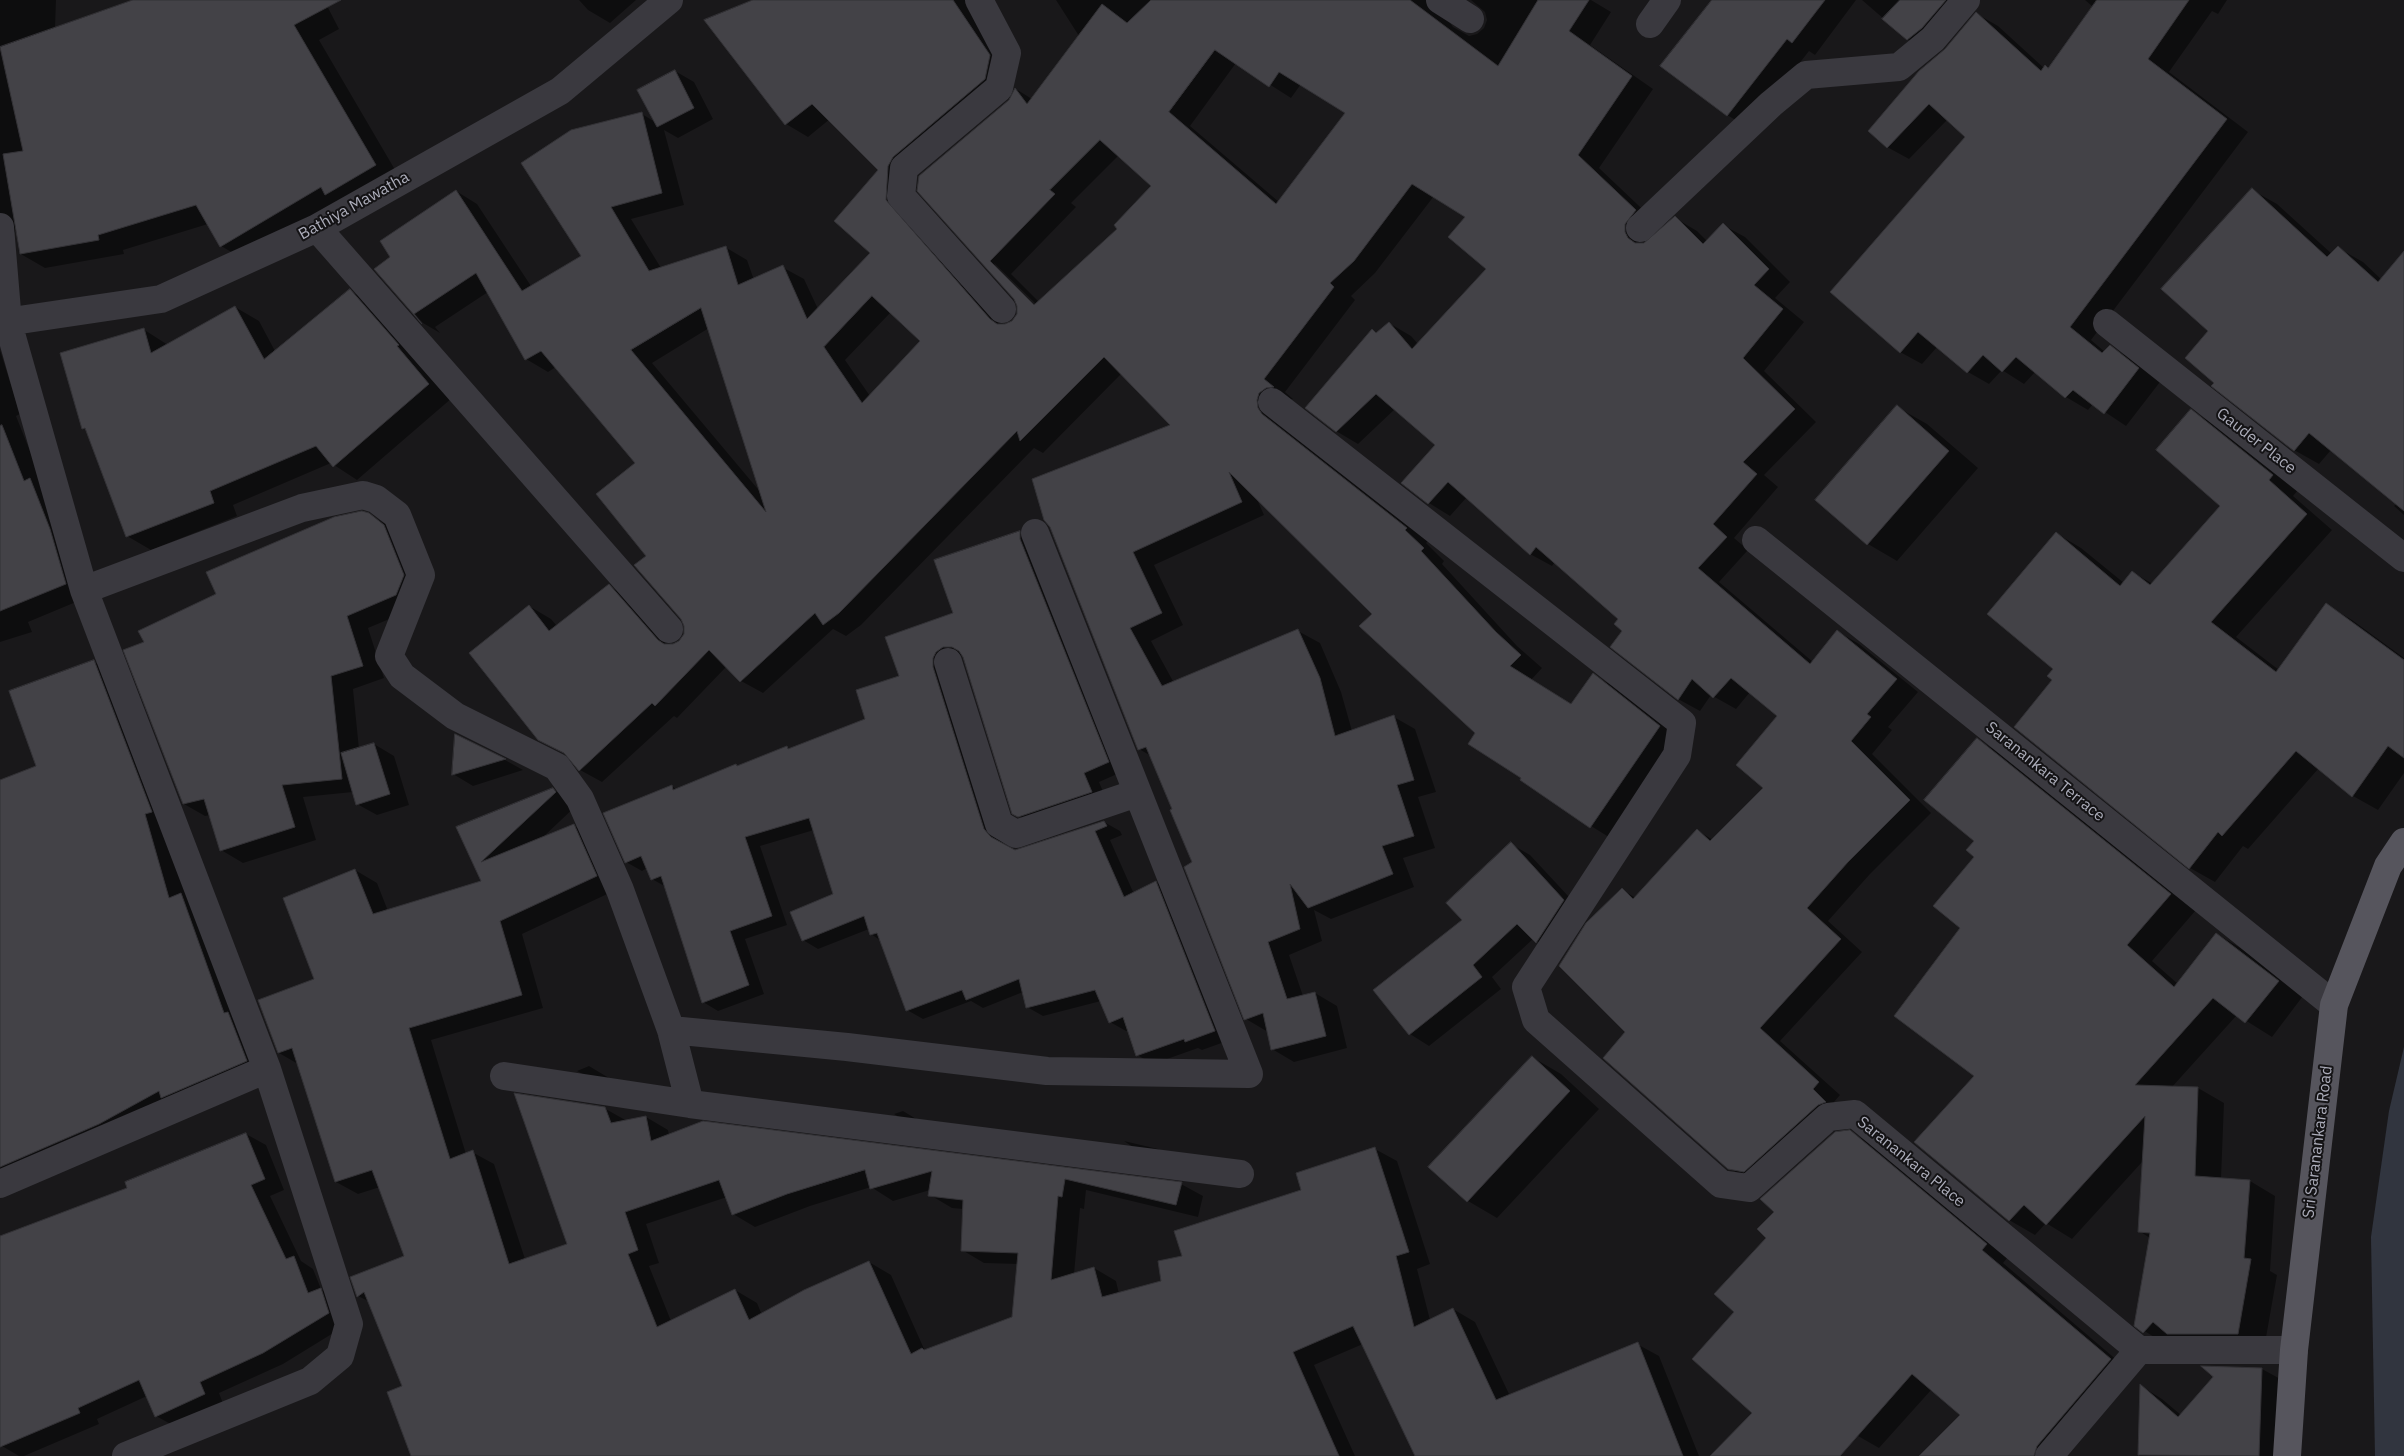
<!DOCTYPE html>
<style>
body{margin:0}
canvas{display:block;background:#19181a}
</style>
<canvas width="2404" height="1456"></canvas>
<script>
const c = document.querySelector('canvas').getContext('2d');
c.lineJoin = 'round';
function fill(path, color) { c.fillStyle = color; c.fill(path, 'evenodd'); }
function stroke(path, color, width, dash) { c.strokeStyle = color; c.lineWidth = width; c.lineCap = dash ? 'butt' : 'round'; c.setLineDash(dash || []); c.stroke(path); }
function write(font, color, halo, rows, align = 'center') {
  c.font = font + ' "IBM Plex Sans",sans-serif'; c.lineWidth = 4; c.setLineDash([]); c.textBaseline = 'middle'; c.strokeStyle = halo; c.fillStyle = color; for (const [text, x, y, turn = 0] of rows) {
    c.save(); c.translate(x, y); c.rotate((+turn || 0) * Math.PI / 180); c.textAlign = isNaN(turn) ? turn : align; if (halo) c.strokeText(text, 0, 0); c.fillText(text, 0, 0); c.restore();
  }
}
fill(new Path2D(`
 M2404 1047V1456H2375L2371 1237 2389 1111Z`), '#31353f');
fill(new Path2D(`
 M0 0H56L55 29 137 0H324L339 29 319 40 401 180 247 261 221 246 208 224 123 250 124 254 45 268 19 253 16 230 12 236 0 288Z
 M579 0H636L610 23 588 10Z
 M757 0H965L1012 69 915 169 907 214 1005 326 1014 321 1018 314 1019 306 1015 298 919 190 1010 101 1016 89 1032 99 1079 36 1056 0H1453L1448 20 1453 27 1469 36 1477 34 1484 28 1487 20 1485 12 1471 0H1591L1611 12 1590 45 1653 89 1599 168 1657 223 1646 237V243L1675 218 1697 231 1707 241 1723 225 1745 237 1790 282 1775 298 1804 322 1764 371 1816 422 1764 475 1778 487 1734 538 1748 550 1719 582 1813 662 1837 631 1859 644 1918 692 1888 727 1892 730 1872 754 1931 813 1870 874 1828 921 1862 952 1780 1041 1840 1095 1834 1102 1846 1114 1751 1181 1729 1168 1627 1032 1622 890 1636 898 1697 830 1713 840 1765 788 1779 716 1750 692 1736 709 1711 695 1700 711 1678 699 1623 631 1620 619 1555 562 1552 566 1530 554 1467 497 1450 516 1429 503 1437 445 1395 409 1358 444 1336 431 1372 330 1377 333 1389 323 1411 336 1418 344 1488 269 1467 217 1434 196 1375 273 1351 296 1355 300 1285 392 1293 399 1288 400 1428 541 1426 543 1444 561 1442 564 1517 646 1542 668 1531 680 1572 705 1593 675 1615 687 1681 739 1612 839 1591 826 1523 778 1476 733 1374 614 1256 497 1264 515 1154 565 1183 625 1151 641 1174 683 1298 631 1320 643 1341 692 1352 731 1394 717 1415 729 1436 792 1418 797 1435 848 1403 858 1414 887 1331 919 1314 910 1322 941 1289 955 1303 996 1315 993 1337 1006 1347 1048 1294 1062 1272 1049 1268 1032 1246 1019 1174 810 1151 756 1139 749 1051 527 1172 425 1122 373 1043 453 1034 448 861 625 846 636 833 629 763 693 741 681 727 666 677 718 674 716 602 782 580 770 568 755 539 739 529 606 551 619 557 626 609 586 631 599 672 646 680 642 685 635 686 626 647 557 637 463 556 367 548 372 526 359 488 292 435 327 440 333 423 323 376 270 392 257 456 191 477 204 531 286 583 257 642 114 655 122 675 71 694 82 713 119 678 138 664 130 684 205 631 219 661 268 725 247 747 260 754 280 782 267 804 279 818 309 872 253 880 170 830 119 808 137 786 124ZM1236 63 1291 98 1301 84 1347 113 1279 202 1190 126ZM1119 155 1153 186 1119 229 1039 302 1011 274 1076 207 1071 203ZM994 263 1040 308 1038 310 997 270ZM891 312 922 341 870 396 845 360ZM709 328 762 494 652 363Z
 M1713 0H1856L1815 55 1809 51 1749 128 1727 115Z
 M1862 0H1979L1929 52 1907 39Z
 M2085 0H2227L2218 14 2212 11 2169 72 2248 132 2091 340 2105 352 2110 347 2132 359 2160 382 2126 426 2093 404 2088 410 2066 397 2035 372 2024 384 2002 370 1989 384 1968 372 1938 346 1922 364 1900 352 1967 136 1948 119 1909 159 1887 147 1946 50 1977 14 1998 26 2044 68 2049 69 2093 7Z
 M2252 190 2277 204 2332 254 2338 248 2363 262 2382 280 2404 253V515L2394 506 2397 503 2331 450 2319 464 2294 450 2215 383 2210 331Z
 M350 291 374 304 452 398 357 480 331 463 233 505 237 516 151 550 127 536 87 430 83 428 143 329 168 345 235 307 259 321 275 351Z
 M0 350 20 414 16 416 88 597 28 622 32 632 0 642Z
 M1897 407 1927 424 1978 468 1897 561 1868 544 1817 500Z
 M2191 411 2216 425 2298 490 2293 496 2332 530 2236 637 2279 670 2327 605 2352 620 2404 658V773L2378 810 2353 796 2319 768 2248 849 2243 846 2215 882 2190 868 2015 727 2053 680 2056 533 2081 548 2124 583 2132 572 2153 584 2222 505Z
 M368 514 391 527 418 607 368 628 384 678 353 689 359 749 374 744 394 756 409 805 377 815 357 804 353 792 303 797 316 840 243 863 221 850 211 815 205 816 184 804 146 643 217 595Z
 M1019 533 1035 542 1124 771 1099 782 1107 801 1034 825 1013 813 963 655 959 656 1000 839 1005 846 1015 851 1104 822 1120 831 1122 835 1110 840 1134 894 1156 882 1171 891 1230 1040 1202 1050 1198 1048 1153 1064 1137 1055 1129 1030 1126 1031 1110 1022 1101 1001 1043 1016 1027 1007 1023 992 983 1008 971 1001 923 1019 907 1010 881 941 871 934 869 929 818 949 803 940 835 895 814 830 760 846 787 925 745 939 764 994 718 1011 703 1002 666 887 652 879 647 868 642 871 626 862 672 786 677 790 736 765 739 767 787 748 790 750 866 719 955 614Z
 M94 662 117 675 269 1073 0 1191V781L38 767Z
 M456 736 505 760 523 770 473 786 453 774Z
 M1977 740 2003 754 2196 910 2152 961 2178 984 2217 934 2242 949 2303 996 2272 1037 2237 1015 2172 1087 2198 1088 2224 1103 2221 1179 2250 1181 2275 1196 2270 1271 2277 1275 2264 1349 2170 1347 2135 1325 2150 1238 2139 1231 2143 1161 2072 1239 2046 1223 2035 1235 2009 1220 1976 1076 1962 928 1976 856Z
 M553 789 577 805 541 839 574 826 596 838 618 889 522 934 543 1008 431 1040 466 1154 472 1152 494 1164 525 1259 569 1245 604 1108 627 1121 646 1117 668 1130 669 1135 1181 1184 1203 1196 1198 1217 1086 1190 1084 1209 1080 1208 1074 1274 1094 1268 1116 1281 1119 1294 1163 1282 1183 1257 1375 1149 1397 1161 1430 1264 1417 1269 1430 1320 1453 1309 1475 1322 1510 1396 1637 1344 1659 1356 1699 1456H1416L1363 1344 1314 1365 1355 1456H412L404 1387 370 1302 358 1296 406 1257 380 1187 358 1194 336 1182 298 1064 279 1053 316 980 355 870 377 883 388 911 482 882 458 828ZM871 1187 893 1201 930 1190V1195L952 1208 963 1209 962 1250 984 1263 1018 1264 1013 1318 925 1351 891 1275 869 1262 762 1315 757 1303 735 1290 671 1321 649 1266 659 1263 646 1224 727 1197 733 1214 755 1227 810 1206Z
 M1511 844 1530 855 1583 912 1556 953 1533 939 1492 977 1501 989 1429 1046 1410 1034 1464 920Z
 M1532 1057 1561 1074 1599 1109 1497 1218 1468 1201Z
 M589 1066 609 1078 611 1084 595 1081 577 1071Z
 M903 1111 923 1123 911 1124 894 1114Z
 M1850 1132 1872 1144 2008 1257 2003 1263 2132 1373 2061 1456H1921L1961 1415 1932 1389 1879 1448 1858 1436 1839 1456H1712L1754 1412 1735 1312 1768 1238Z
 M246 1134 266 1145 284 1190 270 1196 301 1261 313 1269 321 1289 340 1301 348 1324 283 1364 219 1393 224 1406 176 1427 156 1416 147 1396 97 1419 99 1424 24 1456H19L2 1446 0 1442V1237L129 1189Z
 M1124 1141 1158 1149 1173 1158 1143 1154Z
 M2262 1369 2284 1381 2281 1456H2139L2141 1386 2162 1399 2181 1415Z`), '#0007');
const building = new Path2D(`
 M133 0H341L294 25 376 165 325 195 321 187 220 247 196 205 98 235 99 240 20 254 3 154 23 151 0 47Z
 M753 0H953L990 55 985 79 893 157 888 166 886 200 990 319 997 324H1005L1012 321 1017 314V306L1014 299 917 191 919 176 1009 100 1015 88 1027 104 1102 4 1127 23 1151 0H1410L1498 66 1538 0H1589L1569 31 1632 76 1578 155 1636 210 1625 224V232L1628 238 1635 243H1644L1675 216 1703 244 1723 223 1769 269 1754 285 1783 309 1743 358 1795 409 1743 462 1757 474 1713 524 1727 537 1698 568 1810 664 1837 630 1897 679 1867 714 1871 717 1851 741 1910 800 1848 862 1807 908 1841 939 1760 1028 1819 1082 1813 1089 1826 1102 1818 1105 1744 1172 1728 1169 1603 1058 1625 1032 1559 966 1586 923 1622 888 1633 899 1697 829 1710 841 1763 788 1736 765 1777 716 1731 678 1713 698 1692 679 1678 700 1610 647 1622 631 1614 624 1618 619 1536 547 1530 555 1448 482 1428 504 1401 483 1435 445 1376 394 1336 432 1305 408 1372 329 1376 333 1389 322 1412 349 1486 269 1448 237 1465 217 1412 184 1354 261 1330 283 1334 287 1264 379 1274 387 1266 388 1259 393 1257 400 1258 408 1262 414 1407 528 1405 530 1424 548 1421 551 1496 632 1521 655 1510 666 1571 704 1593 673 1660 726 1590 828 1520 780 1521 778 1468 744 1475 733 1359 626 1372 614 1229 472 1242 502 1133 552 1162 613 1130 628 1162 686 1298 629 1320 678 1335 736 1394 715 1414 780 1397 785 1414 836 1382 846 1393 874 1308 908 1290 884 1300 929 1268 942 1287 999 1315 992 1326 1036 1271 1050 1263 1013 1244 1020 1184 867 1192 862 1170 810 1172 809 1146 747 1138 750 1050 527 1044 520 1032 479 1170 425 1104 357 1020 441 1017 431 839 613 823 625 815 613 740 682 709 650 655 706 652 703 579 771 564 753 538 740 469 653 529 605 549 631 609 584 658 640 664 644H673L679 641 684 634V626L681 619 634 565 646 556 596 494 635 463 541 351 525 360 476 273 414 314 422 324 374 269 390 257 380 241 456 190 522 291 581 256 521 163 571 130 642 112 662 193 611 207 649 271 726 246 738 285 783 265 807 319 870 253 834 221 878 170 812 104 785 125 704 20ZM1215 50 1269 87 1279 72 1345 113 1276 204 1169 112ZM1100 140 1151 186 1114 225 1117 229 1034 305 990 261 1055 194 1050 190ZM872 296 920 341 862 403 824 347ZM701 308 766 512 631 350Z
 M1712 0H1825L1792 43 1787 39 1727 116 1660 66Z
 M1900 0H1946L1922 28 1907 40 1882 19Z
 M2097 0H2189L2148 59 2227 119 2070 327 2102 353 2110 345 2139 368 2104 414 2073 390 2065 398 2016 357 2002 372 1983 355 1967 373 1918 332 1900 353 1830 292 1965 137 1929 104 1887 148 1868 131 1919 71 1945 49 1976 12 2041 71 2045 65 2048 68Z
 M675 70 694 108 657 127 637 90Z
 M2252 188 2327 257 2338 246 2378 282 2404 251V511L2309 433 2294 451 2211 386 2214 383 2185 358 2208 331 2161 289Z
 M350 289 399 345 397 346 429 384 333 467 316 446 210 491 214 503 126 537 85 428 82 429 60 353 144 328 151 353 235 306 264 359Z
 M1897 405 1949 451 1867 545 1815 500Z
 M2191 409 2273 475 2269 480 2307 514 2211 622 2276 672 2326 603 2404 660V758L2388 746 2352 797 2296 751 2222 836 2218 832 2189 869 2014 727 2052 680 2047 676 2053 669 1987 614 2056 532 2120 586 2132 571 2150 585 2220 506 2156 450Z
 M2 425 24 481 30 478 50 529 66 584 0 611V426Z
 M362 511 369 513 384 525 404 575 396 595 347 616 363 666 331 676 342 779 282 785 295 827 220 851 204 799 183 804 123 650 144 642 138 631 216 594 206 572 334 517Z
 M1020 531V539L1109 762 1084 773 1092 792 1018 817 1012 814 963 657 959 651 952 647H943L936 652 933 658V667L984 829 991 837 1015 850 1104 821 1107 826 1095 831 1124 897 1156 881 1215 1031 1185 1042 1184 1039 1136 1056 1123 1017 1109 1023 1095 990 1026 1008 1019 979 966 1000 962 990 906 1011 877 933 870 935 864 916 802 941 790 912 833 894 809 818 745 837 772 916 730 931 749 985 702 1003 661 876 651 880 641 856 625 863 603 813 672 785 673 790 736 764 737 766 787 746 788 749 865 719 856 690 899 676 885 637 953 613 934 560Z
 M94 660 152 812 145 814 169 898 181 893 224 1013 228 1012 247 1061 161 1098 159 1091 99 1124 0 1167V780L36 766 9 691Z
 M455 734 506 759 452 775Z
 M1977 738 2171 894 2127 945 2174 987 2216 933 2279 981 2245 1023 2213 998 2135 1085 2198 1087 2195 1176 2250 1180 2244 1258 2251 1259 2238 1334H2167L2153 1322 2143 1333 2134 1326 2150 1233 2138 1232 2145 1116 2046 1225 2024 1205 2009 1221 1914 1142 1974 1076 1894 1016 1960 928 1933 906 1974 857 1966 850 1974 841 1924 800Z
 M374 743 390 794 356 805 341 753Z
 M553 788 556 792 481 862 574 824 597 876 500 921 522 995 409 1028 450 1159 473 1150 509 1264 567 1244 514 1093 605 1107 611 1123 646 1116 651 1141 703 1121 1182 1182 1176 1205 1065 1179 1062 1197 1058 1196 1051 1280 1094 1267 1102 1297 1161 1281 1158 1261 1182 1256 1174 1231 1301 1190 1296 1173 1375 1147 1409 1252 1396 1256 1414 1327 1453 1308 1496 1400 1638 1342 1683 1456H1415L1353 1326 1293 1352 1339 1456H411L387 1392 402 1386 364 1292 357 1297 350 1277 404 1256 372 1170 335 1182 292 1048 278 1053 258 1000 314 979 283 898 355 869 373 914 481 881 456 827ZM865 1170 870 1189 932 1171 928 1196 963 1200 961 1251 1018 1253 1012 1317 924 1350 922 1348 911 1354 869 1261 804 1290 749 1320 735 1289 657 1327 628 1254 638 1250 625 1212 719 1180 732 1215 787 1194Z
 M1511 842 1564 900 1536 943 1517 924 1473 965 1482 977 1409 1035 1373 990 1462 920 1446 903Z
 M1532 1056 1570 1091 1467 1202 1428 1167Z
 M1850 1130 1987 1244 1982 1250 2111 1359 2037 1446 2034 1456H1919L1960 1415 1912 1374 1840 1456H1710L1752 1413 1692 1359 1734 1312 1714 1294 1766 1238 1757 1229 1774 1212 1760 1199 1835 1132Z
 M246 1133 265 1179 251 1185 286 1259 294 1256 308 1293 321 1288 329 1313 263 1353 200 1382 205 1394 155 1417 139 1380 78 1408 80 1413 0 1447V1236L127 1188 125 1182Z
 M2201 1366 2262 1368 2259 1456 2138 1455 2140 1384 2178 1417 2213 1377Z`);
fill(building, '#434247');
stroke(building, '#333236', 1);
stroke(new Path2D(`
 M979 0 1007 53 999 88 904 168 901 196 1002 309
 M1440 0 1470 19
 M1650 24 1667 0
 M0 227 8 323 84 590 267 1069 349 1324 340 1356 310 1381 126 1456
 M317 228 669 629
 M1640 228 1771 104 1806 75 1899 67 1933 39 1966 0
 M0 323 161 299 317 228 560 91 669 0
 M2107 323 2404 558
 M1272 402 1682 723 1677 755 1526 987 1536 1020 1721 1184 1749 1188 1828 1117 1855 1114 2139 1350H2294
 M1756 540 2334 1005
 M84 590 302 508 363 495 376 499 397 515 421 575 389 656 402 676 455 716 557 767 580 799 620 890 671 1030 690 1104
 M948 662 999 824 1016 834 1137 793
 M671 1030 847 1047 1047 1071 1249 1074 1035 533
 M504 1076 690 1104 1240 1174
 M0 1184 267 1069
 M2049 1456 2139 1350`), '#3a393f', 28);
stroke(new Path2D(`
 M2287 1456 2294 1350 2334 1005 2388 866 2404 842`), '#56555d', 28);
write('16px', '#abacb9', '#141315', [
 ["Bathiya Mawatha",354,206,-29],
 ["Gauder Place",2256,441,38],
 ["Saranankara Terrace",2045,772,39],
 ["Sri Saranankara Road",2318,1142,-83],
 ["Saranankara Place",1911,1162,39]
]);
</script>
